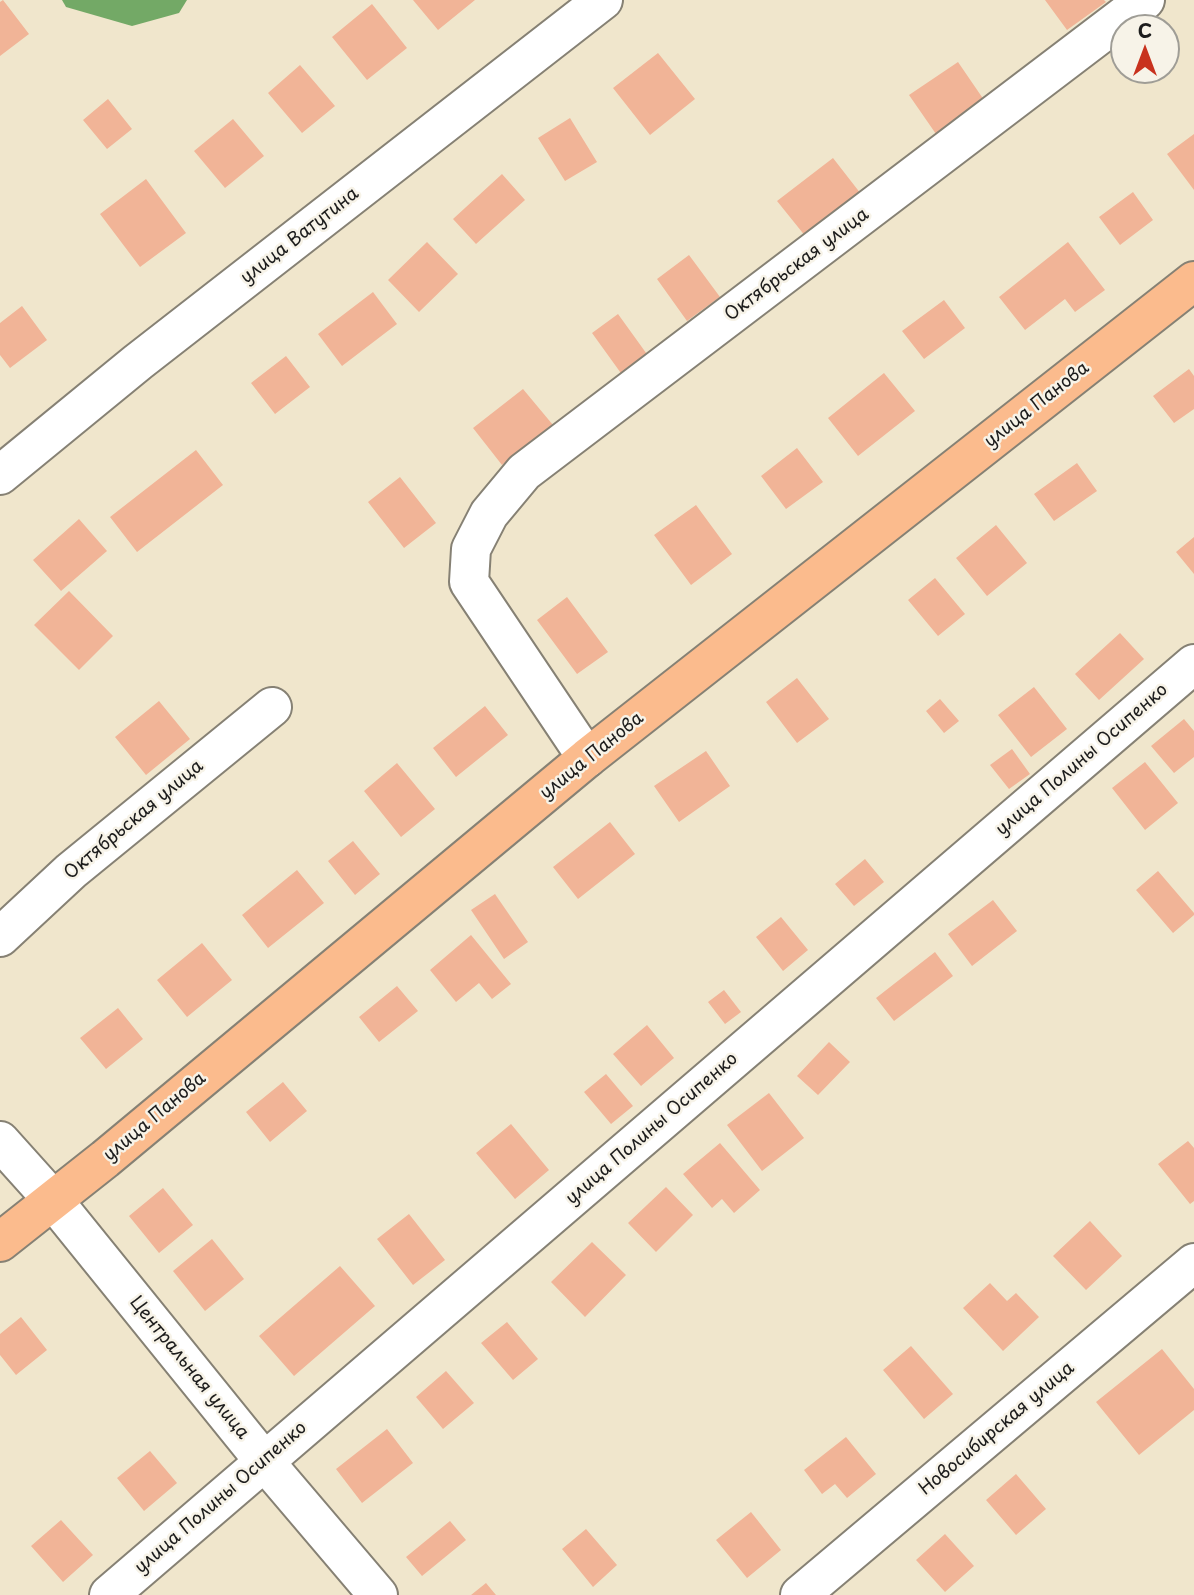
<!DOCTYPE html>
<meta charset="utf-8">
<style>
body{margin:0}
#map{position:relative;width:1194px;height:1595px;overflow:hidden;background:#f0e6cc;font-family:"Playpen Sans",sans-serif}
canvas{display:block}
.north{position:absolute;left:1110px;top:14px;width:70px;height:70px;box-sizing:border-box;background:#f7f3e8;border:2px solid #9f9d96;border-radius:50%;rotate:0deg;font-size:19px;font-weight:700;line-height:28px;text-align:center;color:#1c1c1c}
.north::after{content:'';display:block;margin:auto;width:24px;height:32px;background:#c8321e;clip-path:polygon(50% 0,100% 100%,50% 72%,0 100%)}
</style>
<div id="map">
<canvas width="1194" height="1595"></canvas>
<div class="north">С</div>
</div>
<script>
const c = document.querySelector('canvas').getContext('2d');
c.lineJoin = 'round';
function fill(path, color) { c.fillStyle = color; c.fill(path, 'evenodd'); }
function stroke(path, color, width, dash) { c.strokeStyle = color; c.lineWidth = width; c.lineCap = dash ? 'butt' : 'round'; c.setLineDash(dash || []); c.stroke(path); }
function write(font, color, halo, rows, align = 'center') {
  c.font = font + ' "Playpen Sans",sans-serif'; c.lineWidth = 5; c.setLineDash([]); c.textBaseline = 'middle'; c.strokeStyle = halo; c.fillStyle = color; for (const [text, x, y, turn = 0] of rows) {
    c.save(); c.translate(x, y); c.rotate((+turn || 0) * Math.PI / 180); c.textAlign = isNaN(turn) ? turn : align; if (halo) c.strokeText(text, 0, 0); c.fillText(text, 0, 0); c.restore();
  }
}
fill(new Path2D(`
 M62 0H187L179 13 132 26 66 7Z`), '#73a966');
fill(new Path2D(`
 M3 0 29 34 0 56V2Z
 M413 0H475L438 30Z
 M1045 0H1104L1106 2 1067 30Z
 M372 4 407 48 367 80 332 37Z
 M658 53 695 99 650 135 613 88Z
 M958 62 984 100 936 134 909 95Z
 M300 65 335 106 302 133 268 93Z
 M108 99 132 129 107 149 83 120Z
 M570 118 597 162 565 181 538 138Z
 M233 119 264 156 225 188 194 151Z
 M1194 134V190L1167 154Z
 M833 158 861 194 806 237 777 201Z
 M502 174 525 200 476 244 453 219Z
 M146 179 186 233 140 267 100 214Z
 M1133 192 1153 220 1120 245 1099 217Z
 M427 242 458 274 419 312 388 280Z
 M1068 242 1105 290 1075 312 1065 299 1025 330 999 297Z
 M689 255 720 297 687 321 657 279Z
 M373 292 397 324 342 366 318 334Z
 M944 300 965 328 924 359 902 331Z
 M22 306 47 340 10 368 0 355V323Z
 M618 314 649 357 623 376 592 333Z
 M286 356 310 387 275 414 251 383Z
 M1189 369 1194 376V409L1174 423 1153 396Z
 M884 373 915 411 858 456 828 418Z
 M523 389 553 425 502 465 473 428Z
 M797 448 823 482 786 509 761 476Z
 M196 450 223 485 137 552 110 517Z
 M1077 463 1097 491 1054 521 1034 494Z
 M400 477 436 523 404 548 368 502Z
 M696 505 732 554 691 585 654 535Z
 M79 519 107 551 61 591 33 560Z
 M996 525 1027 563 987 596 956 558Z
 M1194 537V574L1176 552Z
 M935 578 965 614 938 636 908 600Z
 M69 591 113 636 79 670 34 625Z
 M567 597 608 652 577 674 537 620Z
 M1120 633 1144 659 1099 700 1075 674Z
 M797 678 829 719 797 743 766 702Z
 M1034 687 1067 729 1031 757 998 715Z
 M940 699 959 721 944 733 926 711Z
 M159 701 190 739 146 775 115 737Z
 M485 706 508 735 456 777 433 748Z
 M1184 719 1194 731V757L1174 773 1151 746Z
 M1012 749 1030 774 1009 789 990 765Z
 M706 751 730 786 679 822 654 786Z
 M1145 762 1178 803 1145 830 1112 788Z
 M397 763 435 809 401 837 364 791Z
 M610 822 635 854 578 899 553 867Z
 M353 841 380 874 355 895 328 861Z
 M865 859 884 882 854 906 835 884Z
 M297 870 324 903 268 948 242 915Z
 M1158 871 1194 913V915L1173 933 1136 890Z
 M495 894 528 942 504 959 471 910Z
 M993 900 1017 931 972 966 948 934Z
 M781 917 808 950 783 971 756 937Z
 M471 935 511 984 492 999 479 983 456 1002 430 970Z
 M202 943 232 980 187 1017 157 980Z
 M935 952 953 976 894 1021 876 998Z
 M397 986 418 1011 379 1042 359 1017Z
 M724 990 741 1012 725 1024 708 1002Z
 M118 1008 143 1039 106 1069 80 1038Z
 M647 1025 674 1058 641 1086 613 1054Z
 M829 1042 850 1062 818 1095 797 1076Z
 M606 1074 633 1106 611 1124 584 1092Z
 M283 1082 307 1111 270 1142 246 1112Z
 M769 1093 804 1138 762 1171 727 1125Z
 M511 1124 549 1170 515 1199 476 1153Z
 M1188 1141 1194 1148V1201L1190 1204 1158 1164Z
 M720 1143 760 1190 734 1213 722 1199 712 1208 683 1174Z
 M666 1187 693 1215 656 1252 628 1223Z
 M163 1188 193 1225 159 1253 129 1216Z
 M409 1214 445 1260 413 1285 377 1239Z
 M1090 1221 1122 1256 1086 1290 1053 1256Z
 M212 1239 244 1279 205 1311 173 1271Z
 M592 1242 626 1275 585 1317 551 1282Z
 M340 1266 375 1306 294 1376 259 1336Z
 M990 1283 1007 1301 1016 1293 1039 1317 1003 1351 963 1308Z
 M21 1317 47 1350 16 1375 0 1355V1334Z
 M507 1322 538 1359 513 1380 481 1343Z
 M911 1346 953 1394 924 1419 883 1370Z
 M1162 1349 1194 1389V1410L1139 1455 1096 1402Z
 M446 1371 474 1403 443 1429 416 1397Z
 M387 1429 413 1463 362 1503 336 1469Z
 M846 1437 876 1474 847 1498 835 1484 822 1494 804 1470Z
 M150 1451 177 1483 144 1511 117 1478Z
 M1016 1474 1046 1509 1016 1535 986 1500Z
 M751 1512 781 1550 747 1578 716 1540Z
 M61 1520 93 1555 63 1582 31 1546Z
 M450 1521 466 1540 422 1576 406 1557Z
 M586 1529 617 1565 593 1587 562 1549Z
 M945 1534 974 1566 945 1592 916 1560Z
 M486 1583 496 1595H471Z`), '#f1b497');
const minor = new Path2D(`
 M0 475 138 362 603 0
 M587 758 469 582 471 549 489 514 524 472 1145 0
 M0 937 71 871 272 707
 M0 1141 53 1200 264 1461 378 1595
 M109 1595 1194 664
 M800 1595 1194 1263`);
const major = new Path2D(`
 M0 1242 105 1159 587 758 1194 281`);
stroke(minor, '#868174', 42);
stroke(major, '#868174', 42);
stroke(minor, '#fff', 38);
stroke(major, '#fbbb8d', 38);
write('18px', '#1c1c1c', '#f7f3e8', [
 ["улица Ватутина",300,236,-38],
 ["Октябрьская улица",797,265,-37],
 ["улица Панова",1037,405,-38],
 ["улица Панова",592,756,-39],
 ["улица Полины Осипенко",1082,760,-41],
 ["Октябрьская улица",134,820,-40],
 ["улица Панова",155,1117,-40],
 ["улица Полины Осипенко",652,1129,-41],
 ["Центральная улица",189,1368,51],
 ["Новосибирская улица",997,1429,-40],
 ["улица Полины Осипенко",221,1498,-41]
]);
</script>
